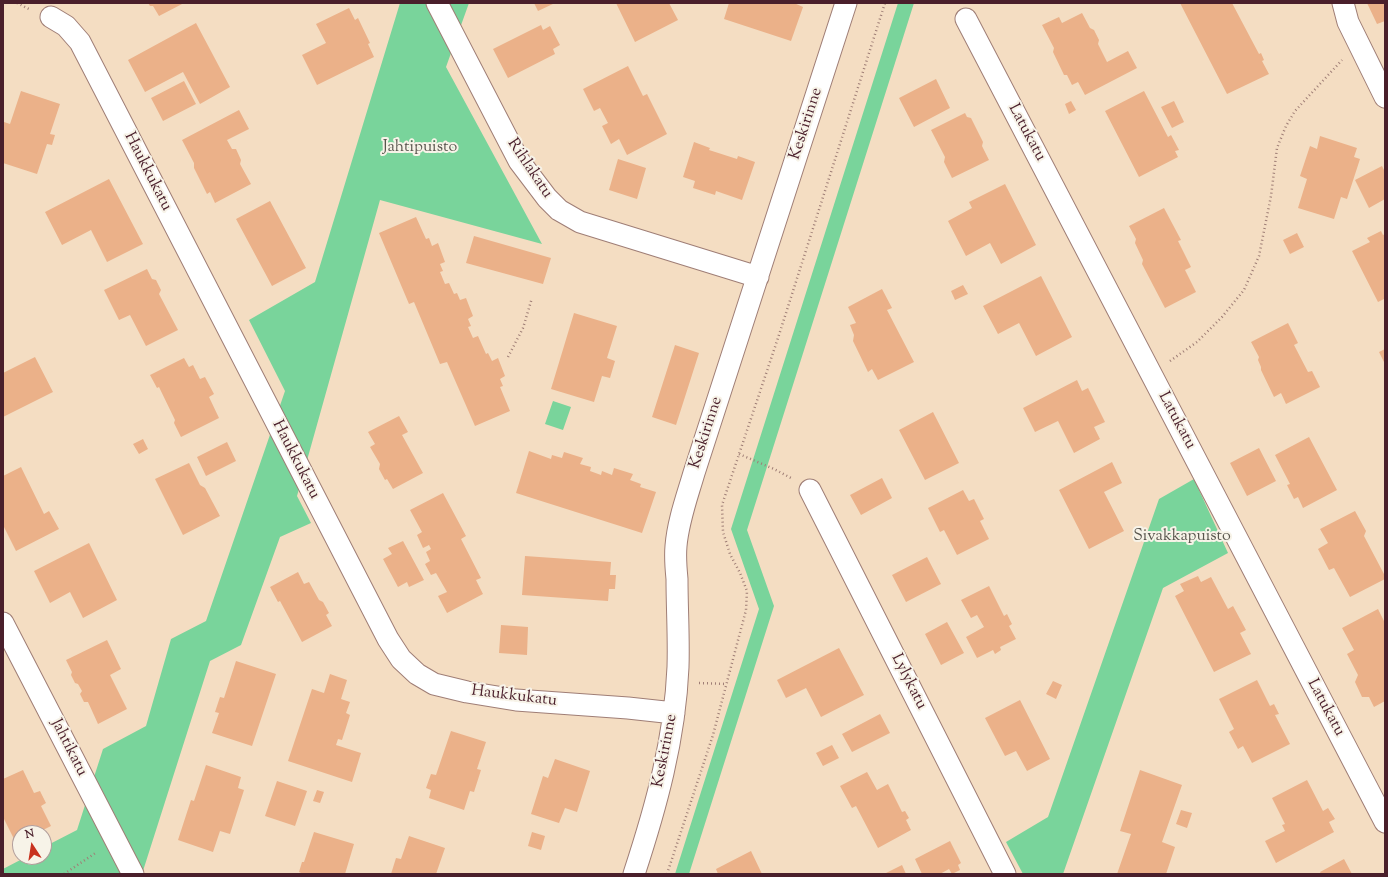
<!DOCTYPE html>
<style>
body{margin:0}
#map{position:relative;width:1388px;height:877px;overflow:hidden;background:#f4ddc2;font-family:"Sorts Mill Goudy",serif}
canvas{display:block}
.frame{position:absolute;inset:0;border:4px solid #4a1f2b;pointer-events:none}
.north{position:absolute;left:12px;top:825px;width:40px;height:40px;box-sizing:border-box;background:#f7f3e8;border:1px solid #b29e9c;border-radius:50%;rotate:348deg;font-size:11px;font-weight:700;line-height:16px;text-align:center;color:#4a1f2b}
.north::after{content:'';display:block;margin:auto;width:14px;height:18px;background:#c8321e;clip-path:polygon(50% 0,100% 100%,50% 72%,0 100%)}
</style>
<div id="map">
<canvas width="1388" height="877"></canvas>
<div class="frame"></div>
<div class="north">N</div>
</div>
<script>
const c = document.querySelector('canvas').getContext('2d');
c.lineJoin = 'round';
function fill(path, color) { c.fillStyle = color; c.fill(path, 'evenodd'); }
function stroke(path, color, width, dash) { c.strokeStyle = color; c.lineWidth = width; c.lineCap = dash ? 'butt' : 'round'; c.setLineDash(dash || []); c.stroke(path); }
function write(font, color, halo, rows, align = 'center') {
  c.font = font + ' "Sorts Mill Goudy",serif'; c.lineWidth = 4; c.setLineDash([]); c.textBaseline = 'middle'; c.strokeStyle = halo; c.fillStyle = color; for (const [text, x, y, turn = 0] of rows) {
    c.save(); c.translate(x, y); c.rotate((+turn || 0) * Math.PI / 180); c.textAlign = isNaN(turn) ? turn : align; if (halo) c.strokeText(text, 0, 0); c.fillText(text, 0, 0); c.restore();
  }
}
fill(new Path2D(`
 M400 3H469L446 67 542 244 380 200 297 496 311 523 280 537 241 645 210 661 142 874H3V869L26 857H44V847L77 830 103 749 146 726 171 639 206 621 285 391 249 320 315 282Z
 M898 3H914L747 530 774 606 689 874H675L759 609 731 529Z
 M553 401 571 407 563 430 545 424Z
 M1194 479 1228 553 1163 588 1063 874H1023L1006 842 1048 817 1159 499Z`), '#79d49b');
fill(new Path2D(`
 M148 3H184L159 16 153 6H150Z
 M534 3H555L538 11Z
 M616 3H669L678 20 635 42Z
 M729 3H794L803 7 791 41 724 19Z
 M1180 3H1232L1259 54 1261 53 1264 60 1262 61 1269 74 1227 94Z
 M1367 3H1385V21L1377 24Z
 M349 8 355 20 358 18 370 43 368 44 374 57 317 85 302 55 326 43 316 24Z
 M1082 13 1090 28 1094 30 1099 40 1098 44 1107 62 1128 51 1137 68 1085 95 1078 82 1072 85 1067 75H1064L1053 52 1054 48 1042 25 1059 17 1062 23Z
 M196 23 230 87 200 104 183 72 145 92 128 60Z
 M541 25 543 30 550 26 560 45 553 49 555 54 508 78 493 49Z
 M628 66 643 96 647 94 667 134 627 155 619 139 611 144 602 126 608 123 600 108 594 111 583 89Z
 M936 79 950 108 914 127 899 98Z
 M184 81 196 104 163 121 151 98Z
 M21 91 60 104 50 134 55 135 52 145 47 144 37 174 3 163V125L4 122 10 124Z
 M1144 91 1168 137 1171 135 1179 150 1175 151 1178 157 1139 177 1105 111Z
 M1071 101 1076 110 1069 114 1065 104Z
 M1174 101 1184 122 1172 128 1161 107Z
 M239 110 249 129 227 140 232 149H236L241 160 240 164 251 184 215 203 210 192 207 194 194 168V163L182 140Z
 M965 113 967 117 971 118 983 142 982 146 989 160 952 178 944 162 945 157 931 130Z
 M1320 136 1357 148 1354 157 1360 159 1347 199 1341 197 1334 219 1298 208 1307 179 1300 176 1310 146 1317 149Z
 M694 142 710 148 709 150 737 159 738 156 755 162 742 200 716 191 715 195 693 188 695 181 683 177Z
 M618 159 646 168 637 199 609 190Z
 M1382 166 1385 172V199L1369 208 1355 180Z
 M109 179 143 244 107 262 91 230 62 245 45 212Z
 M1005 184 1036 245 1001 264 990 243 966 256 948 221 972 208 969 202Z
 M270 201 306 268 272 286 236 219Z
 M1164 208 1181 240 1178 241 1191 267 1185 270 1196 292 1165 308 1142 264 1143 260 1135 243 1136 239 1129 226Z
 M416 217 426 239 429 238 432 246 438 243 445 262 440 264 443 271 440 272 445 284 449 283 454 294 457 293 460 300 466 298 473 316 468 319 471 326 468 327 473 338 478 336 486 354 488 353 492 361 498 358 505 376 500 379 503 386 500 387 510 411 475 426 447 362 440 364 414 302 409 304 379 233Z
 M1381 231 1383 235 1385 234V301L1384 299 1378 302 1352 251 1370 242 1367 238Z
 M1297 233 1304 247 1290 254 1283 240Z
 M474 236 551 258 543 284 466 263Z
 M147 269 152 279 156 280 161 290 159 294 178 330 146 346 130 315 119 320 104 290Z
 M1041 276 1072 337 1036 356 1019 323 998 334 983 306Z
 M963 285 968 294 955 300 951 291Z
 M882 289 892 308 887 310 914 362 878 380 872 369 868 372 853 341 854 335 850 325 856 323 848 307Z
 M574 313 617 326 607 358 615 361 610 378 602 376 594 402 551 389Z
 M1288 323 1298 343 1294 345 1308 372 1312 371 1320 387 1286 404 1281 393 1274 397 1261 370V367L1258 360 1259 357 1251 342Z
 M675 345 699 353 676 425 652 417Z
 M1385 349V364L1379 352Z
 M35 357 53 392 3 417V373Z
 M184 358 189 367 193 365 200 379 205 377 214 394 209 397 219 418 181 437 174 423 175 420 159 387 157 388 150 375Z
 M1077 380 1082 391 1088 388 1105 422 1094 427 1100 439 1074 453 1058 421 1035 432 1023 408Z
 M933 412 959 463 925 480 899 430Z
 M399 416 408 432 402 435 423 473 393 489 387 479 385 480 379 469 380 464 370 447 375 444 368 432Z
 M1309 437 1337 490 1303 508 1298 497 1294 499 1287 485 1290 484 1275 455Z
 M143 439 148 449 139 454 133 444Z
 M227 442 236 461 206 476 197 457Z
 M1259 448 1276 481 1247 496 1230 463Z
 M529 451 551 459 552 455 562 458 564 452 583 458 580 464 591 467 590 471 601 475 602 471 612 475 614 468 633 474 630 480 641 484 640 487 656 492 642 533 516 493Z
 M1112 462 1122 483 1104 492 1124 531 1089 549 1059 490Z
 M189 463 200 485 205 488 220 516 183 535 155 479Z
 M21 467 44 514 49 511 59 529 16 551 3 525V476Z
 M882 478 892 498 861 515 850 495Z
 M963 490 969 501 974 499 984 519 980 521 989 539 957 555 944 530 940 532 928 508Z
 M443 493 466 536 461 539 481 578 476 580 483 594 447 613 438 596 447 592 436 573 431 575 425 564 430 561 426 552 431 549 429 545 423 548 417 535 422 532 410 510Z
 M1355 511 1366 531 1364 536 1385 576V579L1350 597 1334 568 1329 570 1318 549 1328 543 1320 529Z
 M403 541 424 580 409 587 407 582 398 587 383 559 392 554 388 548Z
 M89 543 117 600 83 618 70 592 50 603 34 571Z
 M525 556 611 562 610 575H616L615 589H609L608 601 522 595Z
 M927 557 941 584 906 602 892 575Z
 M298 572 304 584 309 582 319 600 323 602 329 613 326 615 332 626 302 642 280 601 278 602 270 587Z
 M1198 576 1201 582 1211 577 1228 609 1233 606 1246 630 1240 633 1251 654 1214 672 1175 596 1184 591 1180 584Z
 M989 586 1004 616 1007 614 1012 624 1009 626 1016 639 1000 647 1001 650 995 654 993 650 977 658 966 637 984 627 977 615 971 618 961 600Z
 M1378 609 1385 623V701L1374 707 1369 697H1362L1355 682 1358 675 1347 654 1354 650 1342 628Z
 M947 622 964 653 941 665 925 634Z
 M501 625 528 627 527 655 499 653Z
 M107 640 121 669 110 675 127 709 98 724 88 702H84L80 694 82 691 78 684 75 683 71 675 72 672 66 660Z
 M839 648 864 695 821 717 806 688 786 698 777 680Z
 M236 661 276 674 252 746 212 733 219 713 215 712 220 697 224 698Z
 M330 674 347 680 341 699 350 702 346 713 350 715 342 740 338 739 336 745 361 753 352 782 288 761 312 689 324 693Z
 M1257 680 1270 706 1274 704 1279 714 1275 715 1290 744 1252 763 1243 746 1238 749 1229 732 1234 729 1219 699Z
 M1053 681 1062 685 1056 699 1046 694Z
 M1020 700 1050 759 1027 771 1016 751 1005 756 985 718Z
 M880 714 890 733 852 752 842 734Z
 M451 731 486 742 477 769 481 770 474 792 470 791 464 810 429 798 431 790 426 788 431 774 436 775Z
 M832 745 839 758 823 766 816 753Z
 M555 759 590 771 577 812 565 808 559 823 531 814 543 776 548 778Z
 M206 765 241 777 238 788 244 790 230 834 220 831 213 852 178 840 191 800 194 801Z
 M23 770 34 793 40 791 46 803 41 806 51 826 37 833H20V842L16 843 3 817V779Z
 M1140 770 1182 785 1162 842 1175 847 1166 874H1117L1131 834 1120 831Z
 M867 772 877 790 888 784 902 812 905 811 909 818 906 820 911 830 878 848 856 806 852 808 840 786Z
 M1307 780 1323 811 1328 808 1335 819 1329 822 1334 832 1276 863 1265 841 1285 831 1282 825 1285 824 1272 798Z
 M277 781 307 791 295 826 265 816Z
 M317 790 324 792 320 803 313 801Z
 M1181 810 1192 813 1187 828 1176 824Z
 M314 832 354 844 345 874H301V873L299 872 302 862H304Z
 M532 832 545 836 541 850 528 846Z
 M409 836 445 848 436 874H391L396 858 401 859Z
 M950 841 961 863 958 865 960 870 952 874 949 869 940 874H922L915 859Z
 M751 851 762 874H718L716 869Z
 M1344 859 1352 874H1321L1320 872Z
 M902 865 906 874H884Z`), '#ebb189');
const minor = new Path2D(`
 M437 3 519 161 547 198 559 210 580 222 758 277
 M1343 3 1348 22 1385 97
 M51 17 66 26 80 42 388 639 401 659 417 674 434 684 467 692 516 700 628 708 674 713
 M966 19 1385 822
 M810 490 1005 874
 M3 623 133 874
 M634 874C656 807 675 739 678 667 679 638 677 609 677 579 676 569 675 557 676 546 678 521 687 497 694 473L846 3`);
stroke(minor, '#9f7e76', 23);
stroke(new Path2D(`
 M17 3 29 9
 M508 357 523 328 532 298
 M1170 361 1197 342 1222 317 1244 290 1259 256 1271 196 1277 148 1286 126 1295 111 1342 60
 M739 454 774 469 791 478
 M699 683 727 684
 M64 874 97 852
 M667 874 713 735 746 610 747 591 740 573 730 554 723 532 722 505 778 338 885 3`), '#9f7e76', 2.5, [1, 3]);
stroke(minor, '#fff', 21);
write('16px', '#4a1f2b', '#f7f3e8', [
 ["Keskirinne",807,124,-72],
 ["Latukatu",1026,133,62],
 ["Rihlakatu",529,169,56],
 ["Haukkukatu",147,172,63],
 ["Latukatu",1176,421,62],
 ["Keskirinne",707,433,-72],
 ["Haukkukatu",295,460,63],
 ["Lylykatu",908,682,63],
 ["Haukkukatu",514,697,7],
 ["Latukatu",1325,708,62],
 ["Jahtikatu",68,748,63],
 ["Keskirinne",666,751,-79]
]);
write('16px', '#58554d', '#f7f3e8', [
 ["Jahtipuisto",420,148],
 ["Sivakkapuisto",1182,537]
]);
</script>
